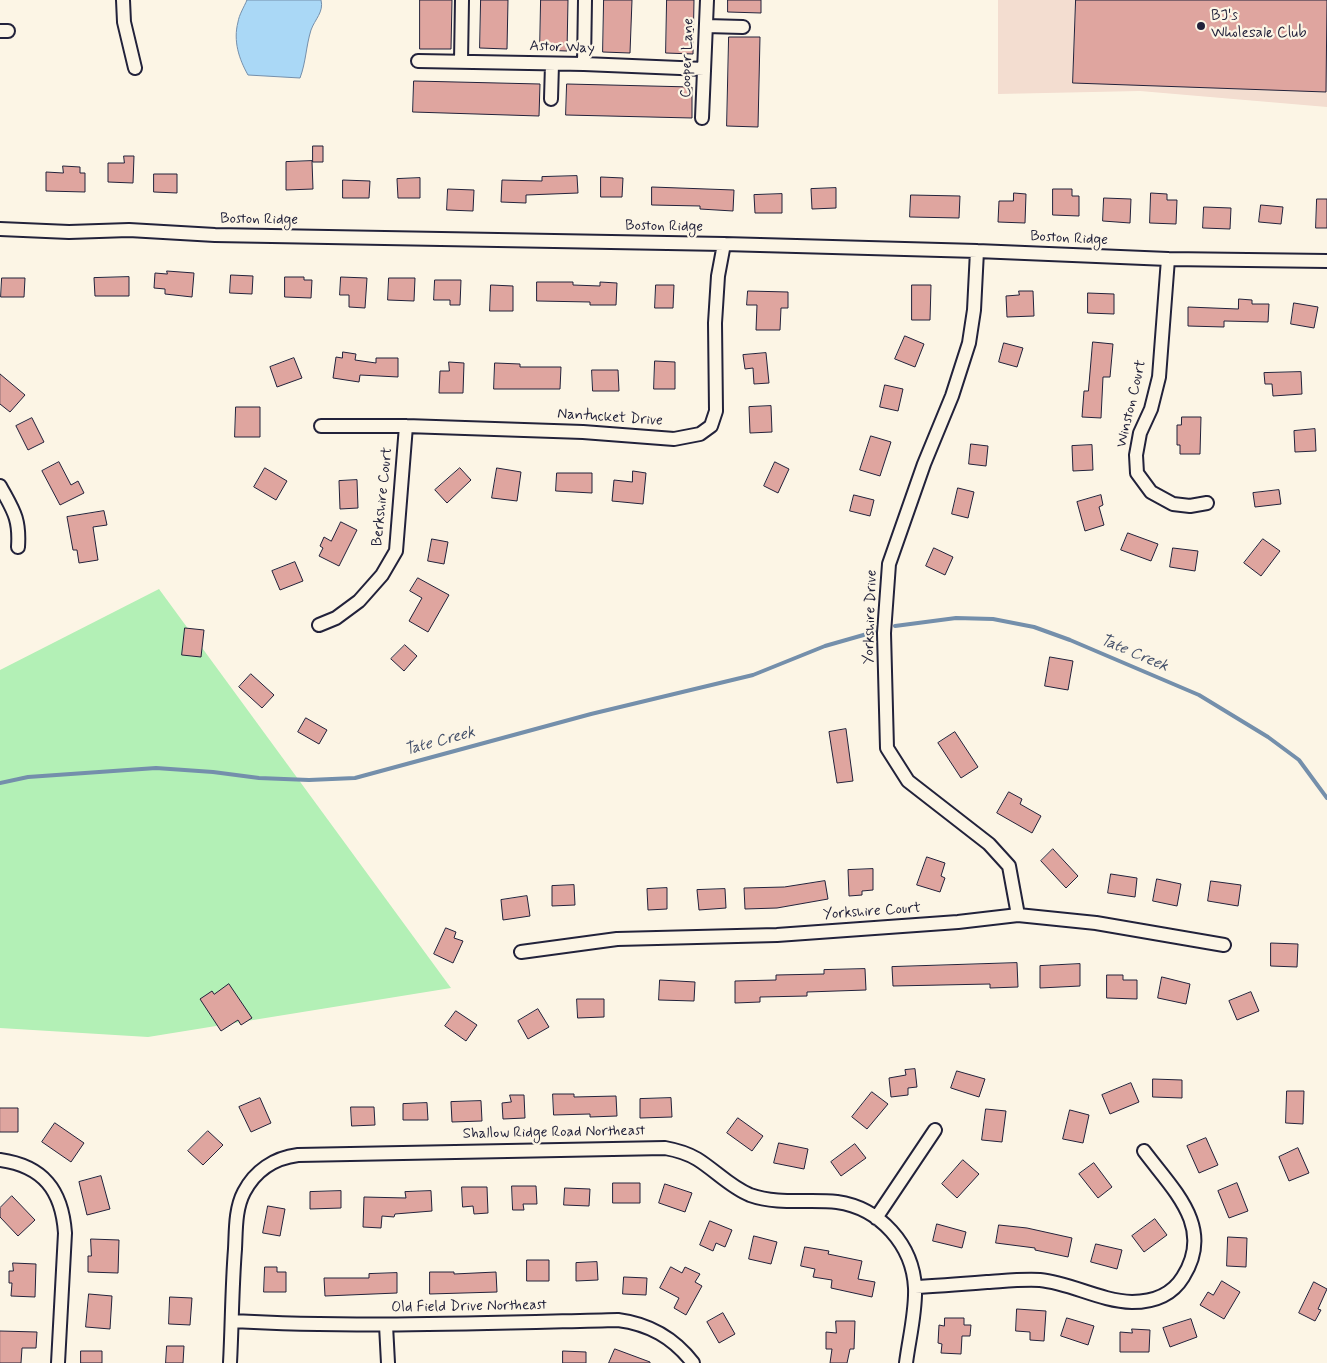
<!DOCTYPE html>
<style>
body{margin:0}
canvas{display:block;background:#fcf5e5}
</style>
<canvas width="1327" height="1363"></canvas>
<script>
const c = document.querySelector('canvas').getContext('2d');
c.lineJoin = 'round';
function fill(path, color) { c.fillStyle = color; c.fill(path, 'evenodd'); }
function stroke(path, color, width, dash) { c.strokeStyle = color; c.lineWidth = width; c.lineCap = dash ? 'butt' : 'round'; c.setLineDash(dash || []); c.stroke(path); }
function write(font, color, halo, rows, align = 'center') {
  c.font = font + ' Mynerve,sans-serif'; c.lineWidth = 4.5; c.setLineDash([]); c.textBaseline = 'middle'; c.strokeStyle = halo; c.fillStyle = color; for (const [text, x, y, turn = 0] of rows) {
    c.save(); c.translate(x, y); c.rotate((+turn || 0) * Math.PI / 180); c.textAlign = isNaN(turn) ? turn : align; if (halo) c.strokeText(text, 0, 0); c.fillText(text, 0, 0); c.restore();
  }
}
fill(new Path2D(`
 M998 0H1327V107L1140 91 998 94Z`), '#f3ddd0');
fill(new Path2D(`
 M159 589 451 988 148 1037 0 1028V670Z`), '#b3f0b6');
const water = new Path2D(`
 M247 0H321C324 12 315 19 311 30 306 46 306 62 300 78L248 75C239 59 233 41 238 22 239 15 244 7 247 0Z`);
fill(water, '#aad8f6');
stroke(water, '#748fab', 1);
stroke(new Path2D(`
 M895 626 956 618 993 619 1034 627 1070 640 1199 695 1268 737 1299 760 1327 798
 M0 783 28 777 156 768 213 772 259 778 309 780 355 778 591 714 753 675 825 646 874 632`), '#748fab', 4);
const building = new Path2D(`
 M420 0H452L451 49H420Z
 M481 0H508L507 49 480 48Z
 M541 0H568L567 51 540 50Z
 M604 0H632L630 53 603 52Z
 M667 0H694L693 54 666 53Z
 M728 0H761V13L728 12Z
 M1076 0H1327L1326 92 1073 83Z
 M729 37H760L758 127 727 126Z
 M414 81 540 84 539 116 413 112Z
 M567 84 692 87V118L566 115Z
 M313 146H323V162H313Z
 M124 156H134L133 183 108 182V163H124Z
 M312 161 313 189 286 190V162Z
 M63 166 80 167V173H85V192L46 191V172L63 173Z
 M154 174H177V193L154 192Z
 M577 176 578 193 526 195V203L501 202 502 180 542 181V177Z
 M601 177 623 178 622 197H601Z
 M420 178V198H398L397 179Z
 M343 180 370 181 369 198H343Z
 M652 187 734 190 733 211 700 209V206L652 205Z
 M836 188V208L812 209 811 189Z
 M448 189 474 190 473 211 447 210Z
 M1053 189H1072V196H1079V216L1053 215Z
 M1014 193 1026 194 1025 223 998 222 999 201H1013Z
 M1151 193 1167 194V200H1177L1176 224 1150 223Z
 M782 194V213H755L754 195Z
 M911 195 960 196 959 218 910 217Z
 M1104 198 1131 199 1130 223 1103 221Z
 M1317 199H1327V228H1316Z
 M1261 205 1283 207 1281 224 1259 222Z
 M1204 207 1231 208 1230 229 1203 228Z
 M167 271 194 273 192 297 165 294V289L154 288 155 273 167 274Z
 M231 275 253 276 252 294 230 293Z
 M129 277V296H95L94 278Z
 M285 277H304V280H312L311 298 285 297Z
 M341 277 367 278 365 308 349 307V295H340Z
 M2 278H25L24 297H1Z
 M389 278H415L414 301 388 300Z
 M435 280H461L460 305H450V300H434Z
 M537 282H573V285L600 286V282L617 283 616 305H590V302L537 301Z
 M491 285 513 286V311H490Z
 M656 285H674L673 308H655Z
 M912 285H931L930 320H912Z
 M748 291 788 292V308H781L780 330H756L757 305H747Z
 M1019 291H1033L1034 316 1007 317 1006 296 1019 295Z
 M1088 293 1114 294V314L1088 313Z
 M1239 299 1252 300V304H1269L1268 322 1224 321V327L1188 326V307L1238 309Z
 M1294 303 1318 307 1314 328 1291 324Z
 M905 336 924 344 915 367 895 359Z
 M1093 342 1113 344 1110 377H1103L1101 418 1082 417 1084 391H1088Z
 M1004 343 1023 348 1017 367 999 362Z
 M343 352 356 354 355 360 376 363V358H398V377L360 375 359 382 333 378 336 357 342 358Z
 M766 353 769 383 754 384 753 368 745 369 743 355Z
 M294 358 302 378 277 387 270 367Z
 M655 361 675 362V389H654Z
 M449 362 464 363 463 393H439L440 371H449Z
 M495 363 520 364V367H561L560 389H494Z
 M592 370H618L619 391H593Z
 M1301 372 1302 394 1273 396 1272 384H1265L1264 373Z
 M0 374 25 395 10 412 0 404Z
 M885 385 903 389 898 411 880 407Z
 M771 406 772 432 750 433 749 407Z
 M236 407H260V437H235Z
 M1182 417H1201L1200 454H1180V445H1177V425H1181Z
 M32 418 44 442 28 450 16 426Z
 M1315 429 1316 451 1295 452 1294 431Z
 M871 436 891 442 880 476 860 470Z
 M971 444 988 446 986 466 969 464Z
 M1092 445 1093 470 1073 471 1072 446Z
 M59 462 71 485 78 481 84 493 60 505 42 471Z
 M775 462 789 469 778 493 764 486Z
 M265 468 287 481 276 500 254 487Z
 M460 468 471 480 447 503 435 490Z
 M497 468 521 472 517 501 492 498Z
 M633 471 646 473 643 504 612 501 614 480 632 482Z
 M557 473H592V493L556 491Z
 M357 480 358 508 340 509 339 481Z
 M958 488 974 492 968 518 952 514Z
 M1279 490 1281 504 1255 507 1253 493Z
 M854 495 874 500 870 516 850 511Z
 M1101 495 1103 505 1099 507 1104 525 1085 531 1077 502Z
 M104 511 107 525 93 527 98 560 79 563 77 550H73L67 517Z
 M341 522 357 530 339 566 319 556 323 548 320 546 324 537 331 541Z
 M1128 533 1158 544 1151 561 1121 550Z
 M432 539 448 542 444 564 428 561Z
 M1263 539 1280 551 1261 576 1244 563Z
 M934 548 953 557 945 575 926 566Z
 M1173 548 1198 551 1195 571 1170 567Z
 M295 562 303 581 280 590 272 571Z
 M418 578 449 595 428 632 409 621 422 598 410 591Z
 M185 628 204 630 201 657 182 655Z
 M405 645 417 656 404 671 391 659Z
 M1050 657 1073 661 1068 690 1045 686Z
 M251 674 274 695 262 708 239 687Z
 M306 718 327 730 319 744 298 732Z
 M846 729 853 781 837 783 829 732Z
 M955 732 978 767 961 778 938 743Z
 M1009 792 1022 799 1020 804 1041 816 1032 833 997 813Z
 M1053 849 1078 876 1066 888 1041 861Z
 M927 857 945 863 941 876 945 878 940 892 917 885Z
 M873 869V890L862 891V895L849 896 848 870Z
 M1111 874 1137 878 1135 897 1108 893Z
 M1157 879 1181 884 1177 906 1153 901Z
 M825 881 828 899 777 908 745 909 744 888 784 887Z
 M1211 881 1241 885 1238 906 1208 901Z
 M574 885 575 905 552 906V886Z
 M667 888V909L648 910 647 889Z
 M725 889 726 908 699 910 697 890Z
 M527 896 530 916 503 920 501 900Z
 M446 928 456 932 454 938 463 941 453 963 434 954Z
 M1271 943 1298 944 1297 967 1271 966Z
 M1017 963 1018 987 990 988V984L893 986 892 967Z
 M1080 964V986L1040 988V966Z
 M865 969 866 990 807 992V996L760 997V1002L735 1003V981L776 980V975L824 974V970Z
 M1107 975H1123V980H1137V999L1107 998Z
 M1162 977 1190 984 1186 1004 1158 998Z
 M660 980 695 982 694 1001 659 1000Z
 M229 984 252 1018 241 1025 238 1020 221 1031 200 999 212 991 214 994Z
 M1251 992 1259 1011 1237 1020 1229 1001Z
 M577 999H604V1017L578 1018Z
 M538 1009 549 1027 528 1039 518 1021Z
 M456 1011 477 1025 466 1041 445 1026Z
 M915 1069 917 1087 908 1088V1095L891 1097 889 1078 906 1075 905 1070Z
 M957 1071 985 1079 979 1097 951 1088Z
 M1153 1079 1182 1080V1098L1153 1097Z
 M1131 1083 1139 1102 1110 1114 1102 1095Z
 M1287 1091H1304L1303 1124 1286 1123Z
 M872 1092 888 1104 867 1129 852 1117Z
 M553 1094H574V1097L616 1096 617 1116 590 1117V1114L554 1115Z
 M510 1095H524L525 1118 503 1119 502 1103 511 1102Z
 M260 1098 271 1123 251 1132 239 1107Z
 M671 1098 672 1117 640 1118V1099Z
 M481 1101 482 1121 452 1122 451 1102Z
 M427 1103 428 1120H403V1104Z
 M351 1107H374L375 1125 352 1126Z
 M0 1108H18V1132H0Z
 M986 1109 1006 1111 1002 1142 982 1140Z
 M1070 1110 1089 1115 1083 1143 1063 1139Z
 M738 1118 763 1136 752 1151 727 1133Z
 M55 1123 84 1143 71 1162 42 1142Z
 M208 1131 223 1145 203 1165 188 1151Z
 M1206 1138 1218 1165 1199 1173 1187 1146Z
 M779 1143 808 1149 804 1169 774 1163Z
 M855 1144 866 1158 841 1176 831 1162Z
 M1298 1148 1309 1173 1289 1181 1279 1157Z
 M963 1160 979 1174 957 1198 942 1184Z
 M1094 1163 1112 1187 1098 1198 1079 1174Z
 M101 1176 110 1209 87 1215 79 1182Z
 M613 1183H640V1203H613Z
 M1237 1183 1248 1211 1229 1218 1218 1191Z
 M665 1184 692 1193 685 1212 659 1203Z
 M512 1186H536L537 1204H523L524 1210H513Z
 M462 1187H487L488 1213 474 1214 473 1206 463 1207Z
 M565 1188 590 1189 589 1206 564 1205Z
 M341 1191V1208L310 1209V1192Z
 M431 1191 432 1211 395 1214 394 1217 382 1216 381 1228 363 1227 364 1197 406 1198 405 1192Z
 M12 1196 35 1220 18 1236 0 1217V1208Z
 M268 1206 285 1209 280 1236 263 1233Z
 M1155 1219 1167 1235 1144 1252 1132 1236Z
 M710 1221 732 1230 725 1247 716 1243 713 1251 700 1245Z
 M937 1224 966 1232 962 1248 933 1241Z
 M999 1225 1027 1228 1072 1238 1068 1257 1035 1250V1248L996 1243Z
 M754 1236 777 1242 771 1264 749 1259Z
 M1228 1237 1247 1238 1246 1267 1227 1266Z
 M91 1239 119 1240 118 1273 88 1272V1256H91Z
 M1096 1244 1122 1250 1117 1269 1091 1262Z
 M805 1247 829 1251 828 1254 862 1261 858 1279 875 1282 872 1297 831 1288 832 1280 813 1277 815 1269 801 1266Z
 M527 1260H549V1281H527Z
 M597 1262 598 1280 576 1281V1263Z
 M13 1263 36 1264 35 1297 11 1296 12 1283H9V1271H13Z
 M265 1267H277V1272H286V1292H264Z
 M671 1267 682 1273 685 1267 700 1274 695 1282 702 1286 686 1315 674 1308 679 1298 660 1288Z
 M430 1272H454V1274L496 1272 497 1292 430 1294Z
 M397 1273V1293L325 1296 324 1278H369V1274Z
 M624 1277 647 1278 646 1295 623 1294Z
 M1222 1281 1240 1292 1224 1319 1200 1305 1208 1292 1213 1295Z
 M1314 1282 1327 1289 1318 1309 1321 1310 1315 1321 1299 1313Z
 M89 1294 112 1296 110 1329 86 1327Z
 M170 1297 192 1298 190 1325 169 1324Z
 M1017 1309 1046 1311 1044 1341 1030 1340V1332L1016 1331Z
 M723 1313 735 1334 719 1343 707 1322Z
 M945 1318H964V1325H971L970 1336H962L961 1354 941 1353 942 1344 938 1343 939 1325 944 1326Z
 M1067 1318 1094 1326 1088 1345 1061 1336Z
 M1191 1319 1197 1337 1170 1347 1163 1328Z
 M836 1321H855L854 1349H850L847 1363H830L832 1349H826V1332L836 1333Z
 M1132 1329 1150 1330 1149 1352H1120V1332L1132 1333Z
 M0 1331 37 1332 36 1348H22L21 1363H0Z
 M167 1346H184L183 1363H166Z
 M615 1349 650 1362V1363H609Z
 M81 1351H102V1363H81Z
 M563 1351 586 1352V1363H563Z`);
fill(building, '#dfa59f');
stroke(building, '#22223b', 1);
const minor = new Path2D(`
 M123 0 124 22 135 68
 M706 26 743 27
 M0 31H8
 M418 61 584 64 704 69
 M461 61 462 0
 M584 64 585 0
 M551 99 552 64
 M702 118 707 0
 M0 229 69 232 129 230 215 235 724 244 977 251 1168 259 1327 261
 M977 251 974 310 969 343 952 396 924 464 889 564 884 633 887 748 908 781 989 844 1009 866 1018 915
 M1168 259 1159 377 1151 409 1140 433 1136 455 1137 473 1151 492 1173 504 1190 506 1207 503
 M321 426H406L583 432 674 439 700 434 711 426 716 411 715 323 718 276 724 244
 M0 486C13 510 20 518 18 547
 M319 625 336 618 359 601 382 575 396 551 406 426
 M521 952 617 939 777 935 958 922 1018 915 1096 923 1224 945
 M0 1160C43 1166 62 1190 65 1233L58 1363
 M876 1218 935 1130
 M915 1287C939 1286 963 1284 987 1282 1004 1281 1022 1279 1040 1280 1071 1283 1100 1301 1132 1302 1153 1302 1172 1295 1183 1277 1215 1227 1173 1190 1144 1151
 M232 1321C360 1328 489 1323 618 1320 649 1324 673 1337 693 1363
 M386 1325 388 1363
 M230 1363C232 1325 232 1287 235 1249 236 1231 235 1209 244 1192 255 1171 274 1158 298 1155L665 1148C676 1150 687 1153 697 1159 715 1170 730 1187 750 1195 778 1205 809 1199 837 1202 880 1208 913 1245 915 1288 916 1312 909 1339 906 1363`);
stroke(minor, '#22223b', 16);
stroke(minor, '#fcf5e5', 12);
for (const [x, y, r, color] of [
 [1201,26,5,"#22223b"]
]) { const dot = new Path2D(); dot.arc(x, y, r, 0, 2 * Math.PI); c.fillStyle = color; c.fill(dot); stroke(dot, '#fcf5e5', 2); }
write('15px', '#22223b', '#fcf5e5', [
 ["BJ's",1211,17],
 ["Wholesale Club",1211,34]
], 'left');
write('15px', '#22223b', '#fcf5e5', [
 ["Astor Way",562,48,2],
 ["Cooper Lane",688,58,-88],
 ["Boston Ridge",259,220,1],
 ["Boston Ridge",664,227,1],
 ["Boston Ridge",1069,239,3],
 ["Winston Court",1132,404,-77],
 ["Nantucket Drive",610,418,4],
 ["Berkshire Court",383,497,-84],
 ["Yorkshire Drive",871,617,-88],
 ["Yorkshire Court",872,912,-4],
 ["Shallow Ridge Road Northeast",554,1133,-1],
 ["Old Field Drive Northeast",469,1307,-1]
]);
write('italic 16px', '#44506a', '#fcf5e5', [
 ["Tate Creek",1134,654,23],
 ["Tate Creek",440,742,-15]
]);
</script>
